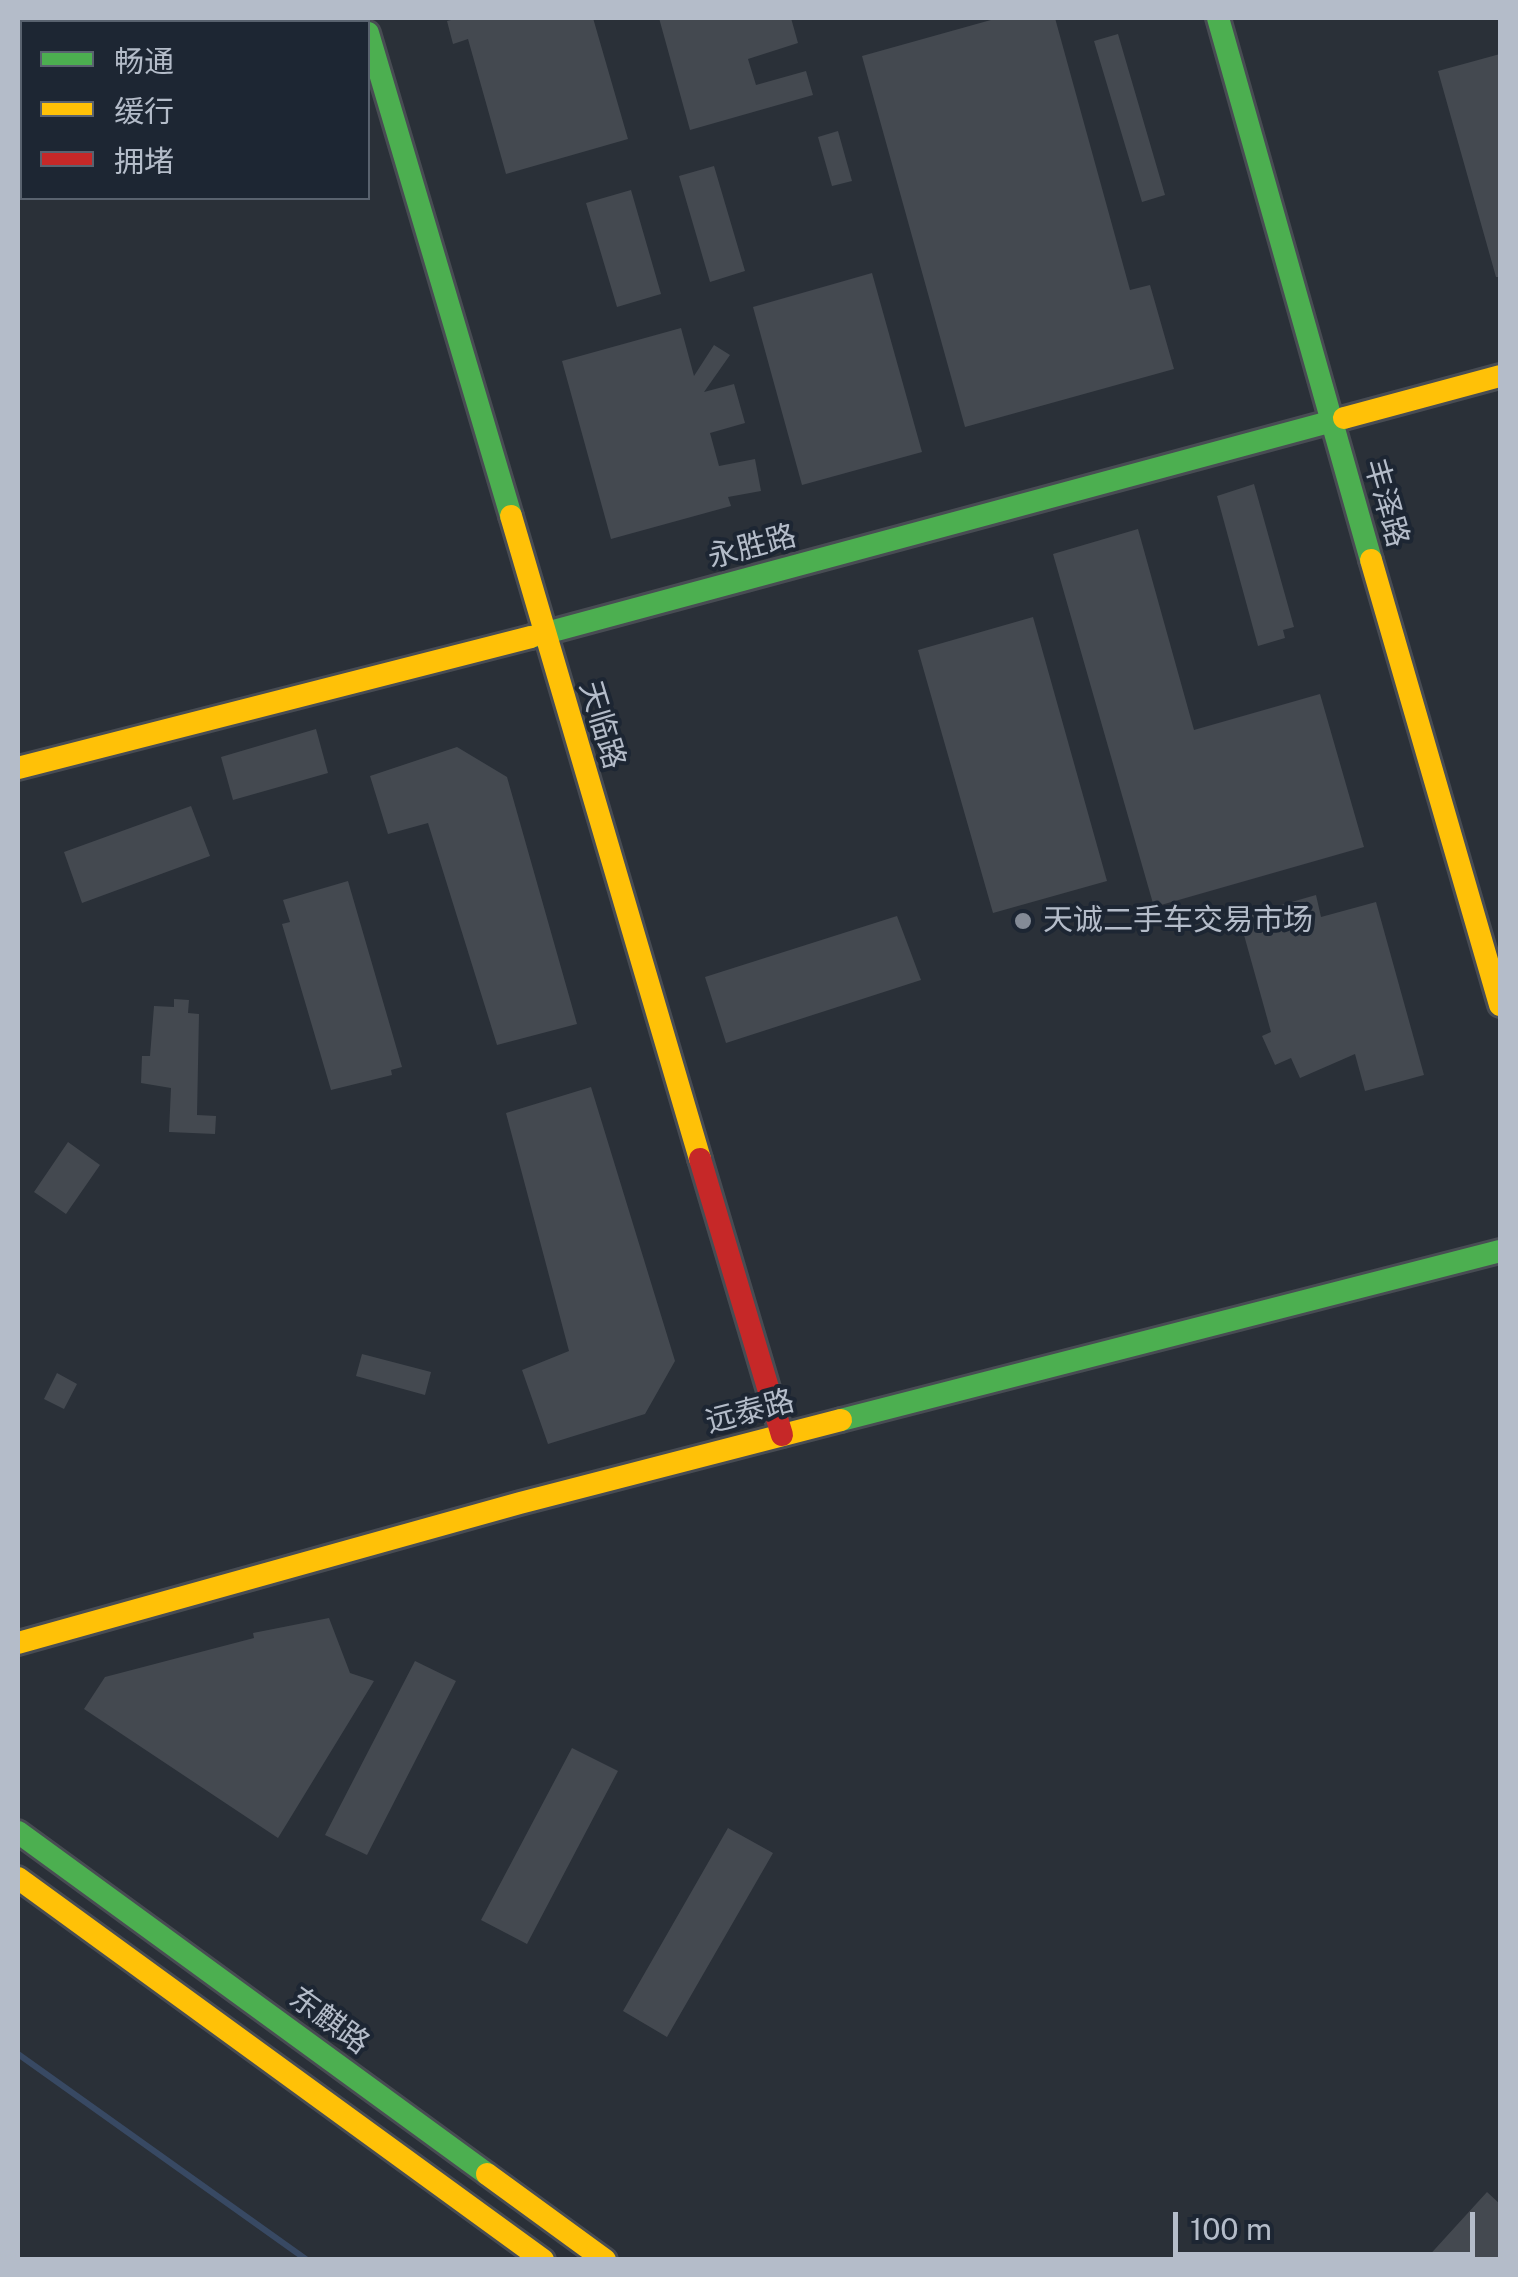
<!DOCTYPE html>
<meta charset="utf-8">
<style>
body{margin:0}
#map{position:relative;width:1518px;height:2277px;overflow:hidden;background:#2a3038;font-family:"Public Sans","Noto Sans SC",sans-serif}
canvas{display:block}
.frame{position:absolute;inset:0;border:20px solid #b4bcc9;pointer-events:none}
.legend{position:absolute;left:20px;top:20px;width:350px;height:180px;box-sizing:border-box;background:#1d2633;border:2px solid #59626f;margin:0;padding:12px 18px;list-style:none;font-size:30px;color:#b4bcc9}
.legend li{display:flex;align-items:center;gap:20px;height:50px}
.legend b{width:50px;border:2px solid #59626f}
.scale{position:absolute;left:1173px;top:2212px;width:302px;height:45px;box-sizing:border-box;border:5px solid #b4bcc9;border-top:0;padding-left:12px;font-size:30px;line-height:35px;white-space:nowrap;color:#b4bcc9;-webkit-text-stroke:8px #1d2633;paint-order:stroke}
</style>
<div id="map">
<canvas width="1518" height="2277"></canvas>
<div class="frame"></div>
<ul class="legend">
<li><b style="height:12px;background:#4caf50"></b>畅通</li>
<li><b style="height:12px;background:#ffc107"></b>缓行</li>
<li><b style="height:12px;background:#c62828"></b>拥堵</li>
</ul>
<div class="scale">100 m</div>
</div>
<script>
const c = document.querySelector('canvas').getContext('2d');
c.lineJoin = 'round';
function stroke(path, color, width, dash) { c.strokeStyle = color; c.lineWidth = width; c.lineCap = dash ? 'butt' : 'round'; c.setLineDash(dash || []); c.stroke(path); }
function fill(path, color) { c.fillStyle = color; c.fill(path, 'evenodd'); }
function write(font, color, halo, rows, align = 'center') {
  c.font = font + ' "Public Sans","Noto Sans SC",sans-serif'; c.lineWidth = 8; c.setLineDash([]); c.textBaseline = 'middle'; c.strokeStyle = halo; c.fillStyle = color; for (const [text, x, y, turn = 0] of rows) {
    c.save(); c.translate(x, y); c.rotate((+turn || 0) * Math.PI / 180); c.textAlign = isNaN(turn) ? turn : align; if (halo) c.strokeText(text, 0, 0); c.fillText(text, 0, 0); c.restore();
  }
}
stroke(new Path2D(`
 M18 2054 307 2260`), '#384963', 6);
fill(new Path2D(`
 M459 18H593L628 139 506 174 468 39 453 44 447 21Z
 M659 18H791L798 43 748 59 756 85 806 71 813 95 690 130Z
 M998 18H1055L1130 290 1150 285 1174 369 965 427 862 56Z
 M1118 34 1165 195 1142 202 1094 41Z
 M1500 54V277H1496L1438 71Z
 M838 131 852 181 832 186 818 137Z
 M714 166 745 271 710 282 679 176Z
 M631 190 661 294 617 307 586 203Z
 M872 273 922 452 802 485 753 307Z
 M681 328 694 376 714 345 730 355 704 392 734 384 745 423 710 433 719 466 755 459 761 491 728 497 731 506 611 539 562 361Z
 M1254 484 1294 627 1283 630 1285 638 1258 646 1217 496Z
 M1138 529 1194 730 1320 694 1364 847 1154 907 1053 554Z
 M1033 617 1107 881 993 913 918 650Z
 M316 729 328 773 233 800 221 757Z
 M457 747 507 777 577 1024 497 1045 428 823 388 834 370 776Z
 M191 806 210 856 82 903 64 852Z
 M348 881 402 1067 391 1070 392 1075 331 1090 282 924 290 922 283 900Z
 M1316 895 1321 917 1376 902 1424 1075 1365 1091 1355 1054 1300 1078 1291 1058 1275 1065 1262 1036 1271 1032 1239 917Z
 M897 916 921 980 726 1043 705 977Z
 M174 999 189 1000 188 1013 199 1014 197 1115 216 1116 215 1134 169 1132 171 1088 141 1083 142 1056H150L154 1006 174 1007Z
 M591 1087 675 1361 645 1414 548 1444 522 1370 569 1351 506 1113Z
 M68 1142 100 1165 66 1214 34 1192Z
 M362 1354 431 1372 425 1395 356 1376Z
 M57 1373 77 1384 64 1409 44 1399Z
 M329 1618 350 1673 374 1681 278 1838 84 1709 105 1677 254 1638 253 1633Z
 M415 1661 456 1681 367 1855 325 1835Z
 M572 1748 618 1771 527 1944 481 1920Z
 M728 1828 773 1853 667 2037 623 2011Z
 M1487 2192 1500 2204V2260H1425Z`), '#444950');
const fast = new Path2D(`
 M1218 18 1371 560
 M368 33 511 516
 M531 637 1344 418
 M841 1420 1500 1251
 M18 1832 487 2174`);
const slow = new Path2D(`
 M1344 418 1500 376
 M511 516 700 1159
 M1371 560 1500 1005
 M18 768 531 637
 M18 1643 520 1503 841 1420
 M18 1878 543 2260
 M487 2174 605 2260`);
const jam = new Path2D(`
 M700 1159 782 1435`);
stroke(fast, '#484c53', 28);
stroke(slow, '#484c53', 28);
stroke(jam, '#484c53', 28);
stroke(fast, '#4caf50', 22);
stroke(slow, '#ffc107', 22);
stroke(jam, '#c62828', 22);
for (const [x, y, r, color] of [
 [1023,921,10,"#848b96"]
]) { const dot = new Path2D(); dot.arc(x, y, r, 0, 2 * Math.PI); c.fillStyle = color; c.fill(dot); stroke(dot, '#1d2633', 4); }
write('30px', '#b4bcc9', '#1d2633', [
 ["丰泽路",1386,503,74],
 ["永胜路",752,547,-15],
 ["天临路",602,725,73],
 ["远泰路",750,1412,-15],
 ["东麒路",329,2021,36]
]);
write('30px', '#b4bcc9', '#1d2633', [
 ["天诚二手车交易市场",1043,921]
], 'left');
</script>
